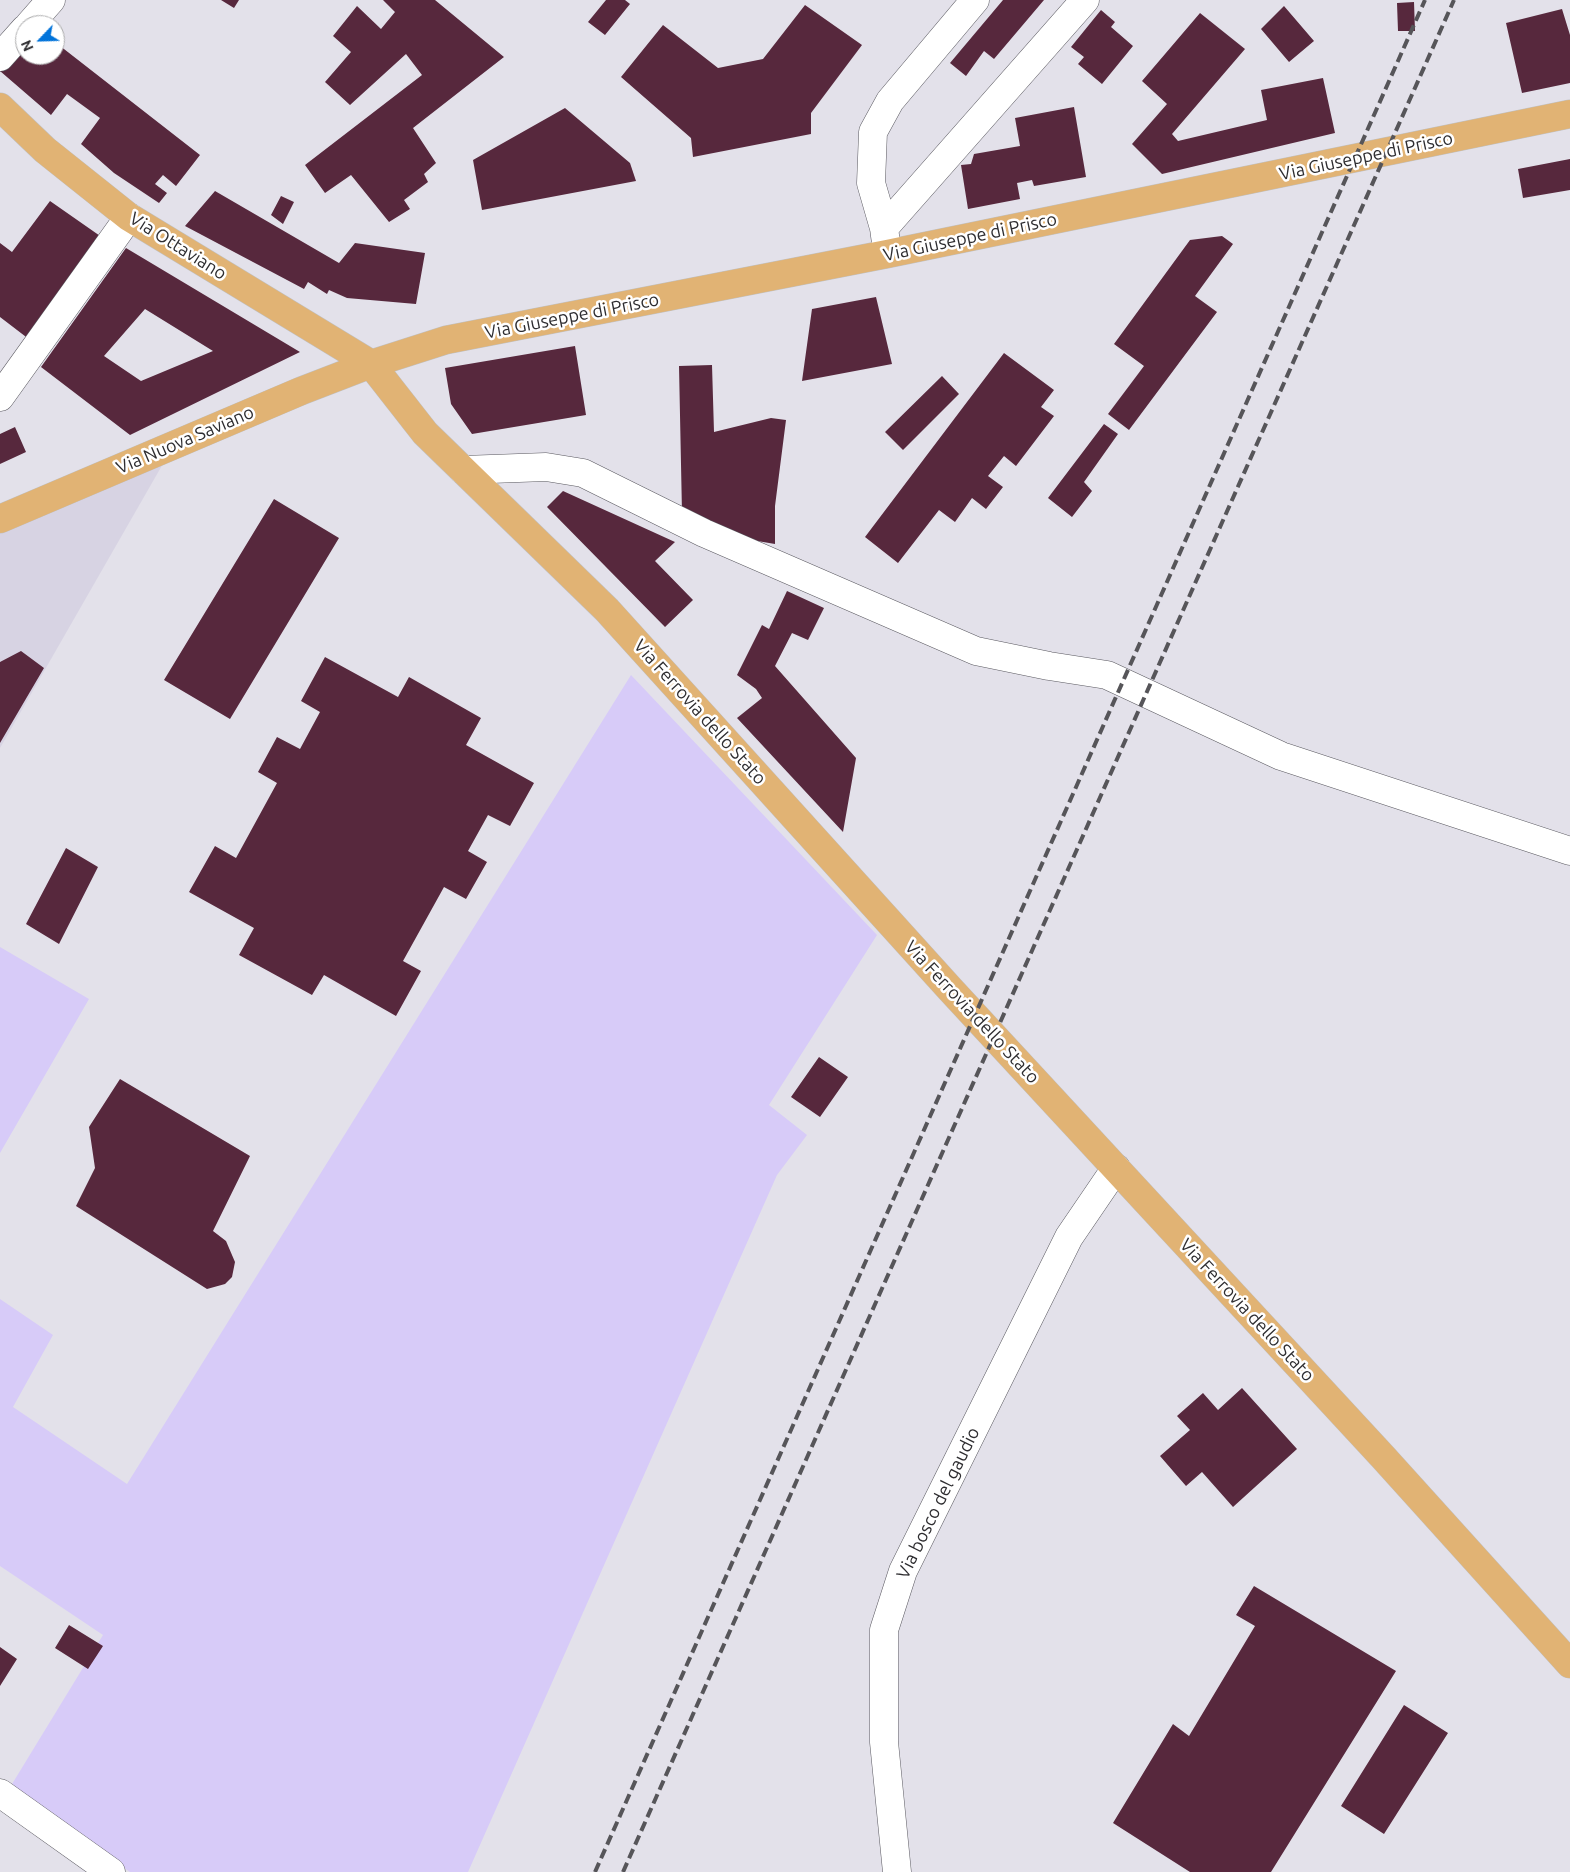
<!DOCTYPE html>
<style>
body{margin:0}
#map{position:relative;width:1570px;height:1872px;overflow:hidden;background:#e3e1ea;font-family:Ubuntu,sans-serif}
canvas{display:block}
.north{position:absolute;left:15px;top:15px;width:50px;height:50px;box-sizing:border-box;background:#fff;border:1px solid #ababac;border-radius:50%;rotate:246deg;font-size:14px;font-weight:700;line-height:20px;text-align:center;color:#2e2d30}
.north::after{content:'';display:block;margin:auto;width:18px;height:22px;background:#0073da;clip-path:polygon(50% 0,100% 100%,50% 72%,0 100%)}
</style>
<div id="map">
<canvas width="1570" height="1872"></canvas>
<div class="north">N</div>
</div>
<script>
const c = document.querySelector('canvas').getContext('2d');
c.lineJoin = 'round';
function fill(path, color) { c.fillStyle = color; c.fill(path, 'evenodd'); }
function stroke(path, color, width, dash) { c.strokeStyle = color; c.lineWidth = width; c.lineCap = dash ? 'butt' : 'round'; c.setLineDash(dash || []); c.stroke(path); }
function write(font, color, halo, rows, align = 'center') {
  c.font = font + ' Ubuntu,sans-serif'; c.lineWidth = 5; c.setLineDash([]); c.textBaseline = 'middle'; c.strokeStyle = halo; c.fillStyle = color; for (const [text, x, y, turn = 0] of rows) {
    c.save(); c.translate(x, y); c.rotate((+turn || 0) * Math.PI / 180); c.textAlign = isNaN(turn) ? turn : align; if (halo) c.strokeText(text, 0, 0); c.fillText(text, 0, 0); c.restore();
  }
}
fill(new Path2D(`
 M168 455 0 748V527Z`), '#d7d3e3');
fill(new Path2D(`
 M631 675 877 935 769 1105 807 1135 777 1175 468 1872H130L9 1789 103 1635 0 1566V1299L53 1335 13 1407 127 1484Z
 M0 947 89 999 0 1153Z`), '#d7cbf8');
fill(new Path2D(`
 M221 0H239L234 8Z
 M383 0H435L504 57 413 128 436 163 424 174 428 182 404 200 410 209 389 222 351 175 325 193 305 165 422 75 406 54 350 105 325 82 351 52 333 36 357 6 381 29 395 12Z
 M606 0H625L630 4 605 35 588 22Z
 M1003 0H1044L994 59 984 51 966 76 950 63Z
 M1414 2 1415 31H1398L1397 3Z
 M805 5 862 45 811 113V134L693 157 691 138 621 77 663 25 718 68 763 59Z
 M1284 6 1314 41 1289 62 1261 29Z
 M1562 9 1570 35V83L1522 93 1506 23Z
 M1101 10 1115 22 1111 27 1133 46 1102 84 1078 64 1084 57 1071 47Z
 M1200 13 1245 49 1172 134 1178 141 1267 120 1261 90 1323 78 1335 133 1162 174 1132 144 1167 104 1142 81Z
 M55 42 200 155 176 186 163 175 155 184 167 193 159 203 114 173 81 144 100 118 67 94 51 115 0 71 25 44V55H55Z
 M1074 107 1086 177 1034 186 1032 180 1017 183 1020 199 968 209 961 165 971 164 974 154 1020 146 1015 118Z
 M565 108 630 163 636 181 482 210 473 160Z
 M1570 159V190L1523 198 1518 169Z
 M215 191 339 263 355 243 425 253 416 304 347 298 329 290 327 294 308 282 304 289 185 226Z
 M281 196 294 202 283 224 271 215Z
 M50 201 103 238 34 343 0 317V243L12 252Z
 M1222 236 1233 244 1195 296 1217 312 1129 430 1108 414 1144 366 1114 344 1190 240Z
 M126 248 300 352 130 435 41 367ZM145 309 213 351 141 381 104 356Z
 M876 297 892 364 802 381 812 309Z
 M575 346 586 415 472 434 451 404 445 368Z
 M1004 353 1054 390 1041 407 1054 416 1016 466 1004 456 988 476 1003 487 986 509 972 498 955 522 939 510 898 563 865 537Z
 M712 365 714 432 771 418 786 420 775 506V544L734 537 682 513 679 366Z
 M942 376 959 394 903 450 885 432Z
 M1104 424 1118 434 1084 482 1092 491 1072 517 1048 498Z
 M15 427 26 452 0 464V434Z
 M563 491 675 542 655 561 693 600 665 627 547 507Z
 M274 499 339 538 230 719 164 680Z
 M787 591 824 608 808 640 792 633 775 666 856 758 843 832 737 718 762 698 756 689 737 675 762 625 769 629Z
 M21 651 44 668 0 743V662Z
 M325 657 398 697 409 677 481 718 466 745 534 783 510 826 488 815 468 851 487 862 466 899 444 887 403 961 421 971 396 1016 324 975 312 995 239 955 254 928 189 892 215 846 236 858 277 783 258 772 277 737 300 749 320 712 301 701Z
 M66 848 98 867 59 944 26 924Z
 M819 1057 848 1077 820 1117 791 1097Z
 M120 1079 250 1156 213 1231 226 1241 235 1262 232 1277 225 1284 207 1289 76 1206 95 1168 89 1127Z
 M1242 1388 1297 1449 1233 1507 1202 1472 1186 1486 1160 1456 1190 1430 1177 1416 1203 1393 1218 1410Z
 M1254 1586 1396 1671 1271 1872H1190L1113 1823 1173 1724 1189 1736 1255 1626 1236 1615Z
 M69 1625 103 1646 88 1669 55 1648Z
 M0 1647 17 1659 0 1686Z
 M1404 1705 1448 1733 1384 1834 1341 1806Z`), '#57283d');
const minor = new Path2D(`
 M29 25 51 0
 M0 57 25 29
 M884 228 1085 0
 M886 243 884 228 871 183 873 132 890 101 975 0
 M0 397 129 217
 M463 470 546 467 583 473 704 533 976 651 1049 666 1107 675 1281 756 1570 851
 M0 1793 111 1872
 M897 1872 884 1742V1630L903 1571 1069 1237 1116 1168`);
const major = new Path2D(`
 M0 107 45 150 129 217 371 364 425 433 607 610 950 989 1383 1457 1570 1664
 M0 519 301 391 371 364 446 340 887 254 1570 114`);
stroke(minor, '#5a5960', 29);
stroke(major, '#c0c0c1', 29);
stroke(minor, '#fff', 28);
stroke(major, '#e1b374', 28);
stroke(new Path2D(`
 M595 1872 1425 0
 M623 1872 1454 0`), '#565559', 4, [10, 5]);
write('18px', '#2e2d30', '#fff', [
 ["Via Giuseppe di Prisco",1366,156,-12],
 ["Via Giuseppe di Prisco",970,237,-12],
 ["Via Ottaviano",178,246,32],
 ["Via Giuseppe di Prisco",572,316,-11],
 ["Via Nuova Saviano",185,440,-23],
 ["Via Ferrovia dello Stato",700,712,48],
 ["Via Ferrovia dello Stato",972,1012,47],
 ["Via Ferrovia dello Stato",1247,1310,47],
 ["Via bosco del gaudio",938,1503,-64]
]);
</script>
